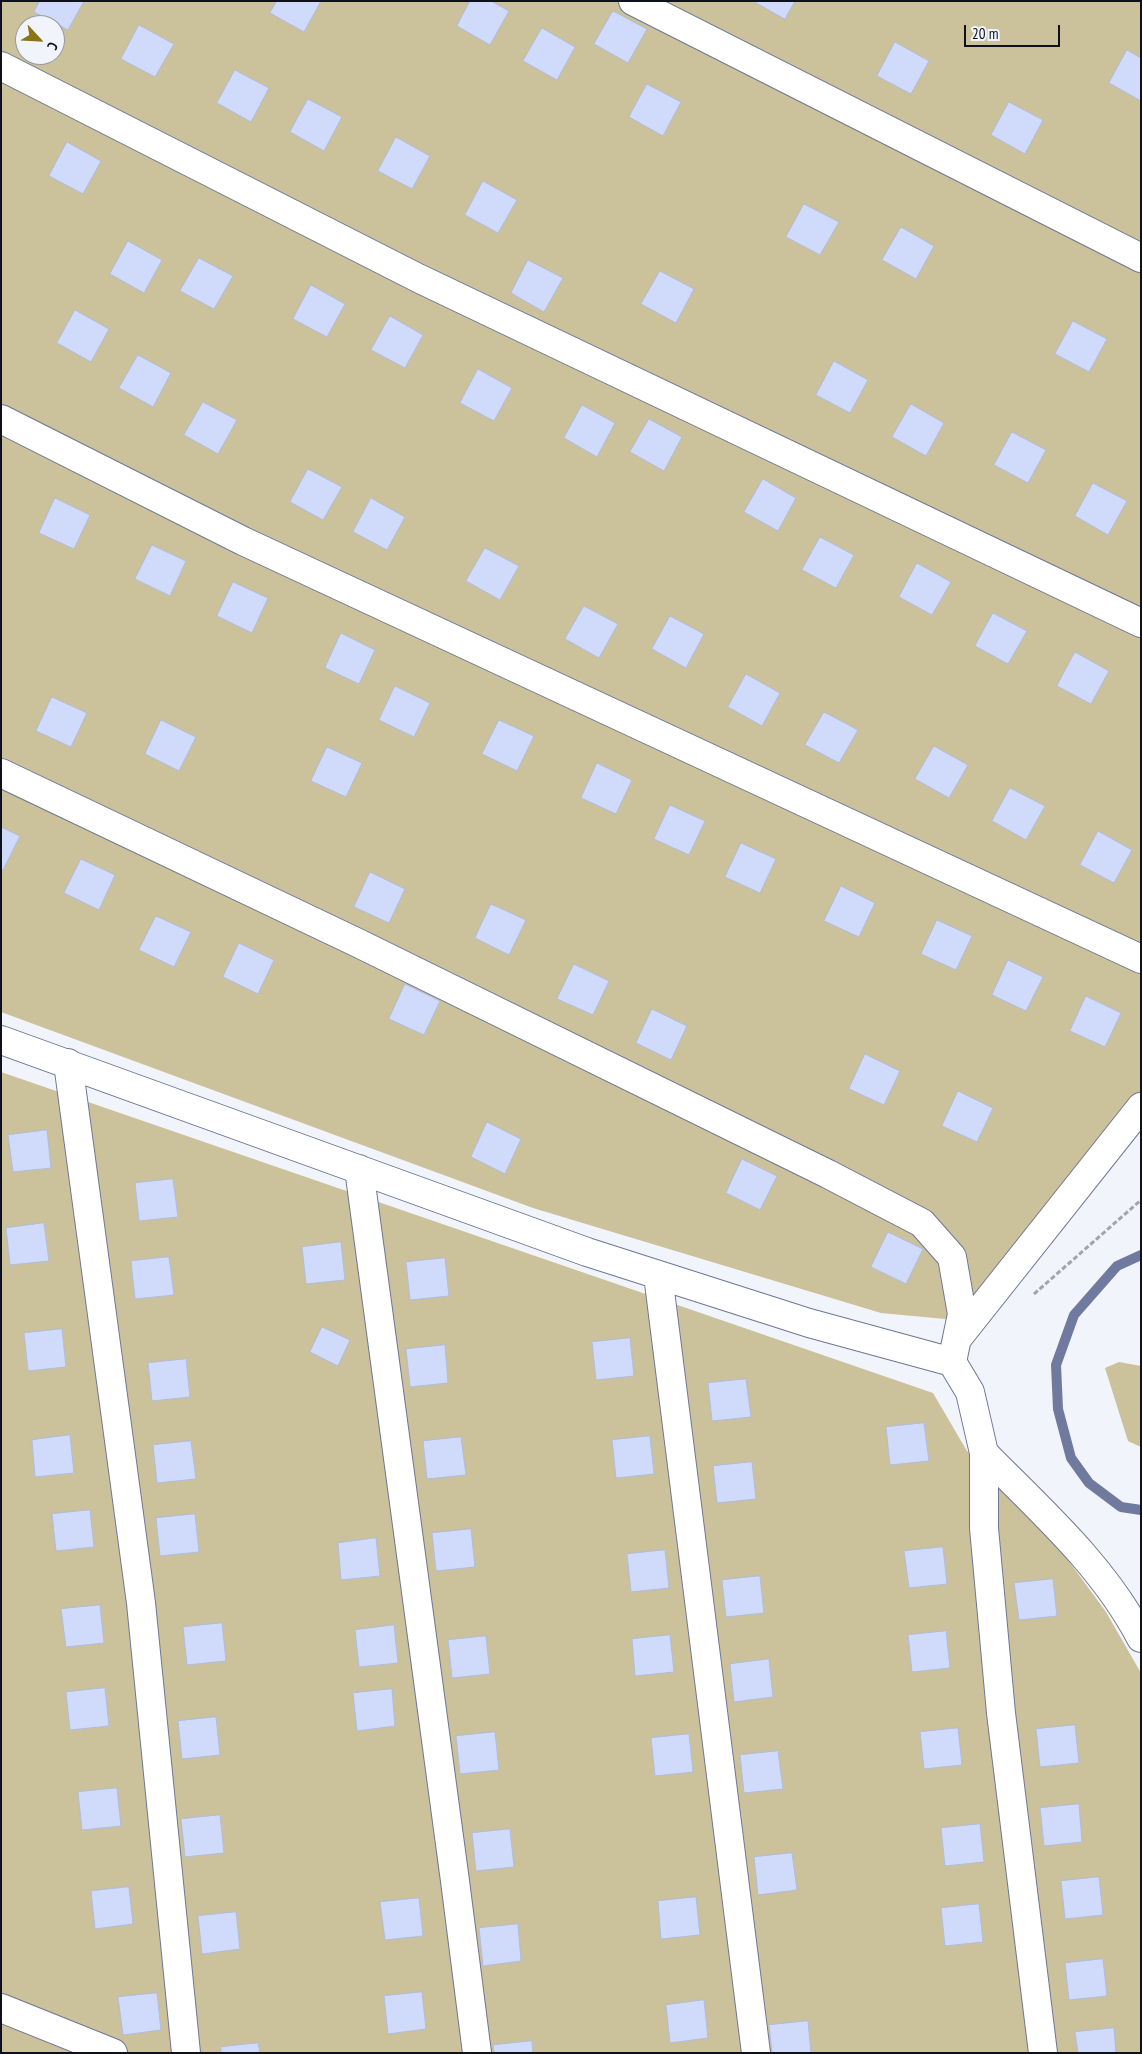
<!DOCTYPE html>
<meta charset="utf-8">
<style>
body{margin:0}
#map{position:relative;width:1142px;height:2054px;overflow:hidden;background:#f2f4fb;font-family:"PT Sans Narrow",sans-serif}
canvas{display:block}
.frame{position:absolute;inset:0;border:2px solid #0e111c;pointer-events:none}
.north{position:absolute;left:15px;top:15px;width:50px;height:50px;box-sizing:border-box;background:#f2f4fb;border:1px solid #9799a2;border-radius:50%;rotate:115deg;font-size:14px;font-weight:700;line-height:20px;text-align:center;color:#0e111c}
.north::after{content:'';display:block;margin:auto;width:18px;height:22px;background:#8b7418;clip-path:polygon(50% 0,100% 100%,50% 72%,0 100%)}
.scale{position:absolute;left:964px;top:25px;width:96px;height:22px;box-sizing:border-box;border:2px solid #0e111c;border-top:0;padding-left:6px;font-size:15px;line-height:18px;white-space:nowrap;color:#0e111c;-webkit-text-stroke:4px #f2f4fb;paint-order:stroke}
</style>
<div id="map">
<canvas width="1142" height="2054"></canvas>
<div class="frame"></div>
<div class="north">С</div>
<div class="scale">20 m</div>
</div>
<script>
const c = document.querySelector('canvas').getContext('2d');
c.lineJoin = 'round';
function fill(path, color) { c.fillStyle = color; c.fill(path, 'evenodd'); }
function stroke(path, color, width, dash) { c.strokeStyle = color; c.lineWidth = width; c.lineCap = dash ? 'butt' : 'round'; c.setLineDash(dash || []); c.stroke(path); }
fill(new Path2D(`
 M1 1H1141V1132L1118 1121 997 1279 945 1319 881 1313 533 1208 1 1012ZM25 25H55V55H25Z
 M1 1072 933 1393 967 1451 1057 1545 1106 1612 1141 1673V2053H1Z
 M1119 1362 1141 1366V1447L1128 1441 1105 1368Z`), '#cbc19a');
stroke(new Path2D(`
 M1141 1255 1117 1266 1074 1315 1056 1365 1058 1409 1071 1458 1089 1483 1121 1507 1141 1510`), '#6f7a9e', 10);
const building = new Path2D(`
 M40 1H84L68 30 34 12Z
 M277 1H321L304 32 270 13Z
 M470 1H491L509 11 490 45 457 26Z
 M753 1H795L785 19Z
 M613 11 647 29 628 63 594 44Z
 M139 25 174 44 155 77 121 59Z
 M542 28 575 47 557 80 523 61Z
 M895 42 929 61 911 94 877 76Z
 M1127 50 1141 58V101L1109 83Z
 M235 70 269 88 251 122 217 103Z
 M647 84 681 102 663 136 629 117Z
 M308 99 342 117 324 151 290 132Z
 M1009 102 1043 120 1025 154 991 135Z
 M396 137 430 156 412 189 378 171Z
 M67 142 101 161 83 194 49 176Z
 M483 181 517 200 498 233 465 215Z
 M804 204 839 222 820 255 786 237Z
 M901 227 934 246 916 279 882 260Z
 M128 241 162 260 144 293 110 274Z
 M199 258 233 276 214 309 180 291Z
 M528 260 563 278 544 312 511 293Z
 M660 271 694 289 676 323 641 304Z
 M311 285 345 304 327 337 293 319Z
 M75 310 109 329 91 362 57 343Z
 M390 316 423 335 405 368 371 350Z
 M1073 321 1107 339 1089 372 1055 354Z
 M138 355 171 373 153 407 119 388Z
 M834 361 868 380 850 413 816 395Z
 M478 369 512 388 494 421 460 403Z
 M203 402 237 420 218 454 184 435Z
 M911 404 944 423 926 456 892 437Z
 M582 405 615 423 597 457 564 438Z
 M649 419 682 437 664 471 630 452Z
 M1012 432 1046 450 1028 483 994 465Z
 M308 469 342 487 323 520 290 502Z
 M763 479 796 498 778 531 744 512Z
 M1093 483 1127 501 1108 535 1075 516Z
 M55 498 90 515 74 549 39 533Z
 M371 498 405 517 387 550 353 532Z
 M820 537 854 555 836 588 802 570Z
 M152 545 186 561 170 596 135 579Z
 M485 548 519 566 500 600 466 581Z
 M917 563 951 582 932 615 899 597Z
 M233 582 268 598 252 633 217 616Z
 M584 606 618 624 599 658 565 639Z
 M993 613 1027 631 1008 664 975 646Z
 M670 616 704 634 686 668 652 649Z
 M341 633 375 650 359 684 325 668Z
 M1075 652 1109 671 1091 704 1057 686Z
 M746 674 780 693 762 726 728 707Z
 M395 686 430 703 414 737 379 720Z
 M52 697 87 713 71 747 36 731Z
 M824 712 858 730 839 763 805 745Z
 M161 720 196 737 179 771 145 754Z
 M499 720 534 736 517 771 482 754Z
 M934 746 968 765 949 798 915 779Z
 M327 747 362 763 346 797 311 781Z
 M597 763 632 780 616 814 581 798Z
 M1010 788 1045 806 1026 840 992 821Z
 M670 805 705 821 689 855 654 839Z
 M1 827 20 836 3 870 1 869Z
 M1098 831 1132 850 1114 883 1080 865Z
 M741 843 776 859 760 893 725 877Z
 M81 859 115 875 99 910 64 893Z
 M370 872 405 889 389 923 354 907Z
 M841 886 875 903 859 937 824 921Z
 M491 904 526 920 509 955 475 938Z
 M156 916 191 932 174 967 139 950Z
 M937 920 972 936 956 970 921 954Z
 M239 943 274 960 258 994 223 977Z
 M1008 960 1043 977 1026 1011 992 995Z
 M574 964 609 981 593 1015 557 999Z
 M405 984 440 1001 424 1035 389 1019Z
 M1086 996 1121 1013 1105 1047 1070 1031Z
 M652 1009 687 1026 671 1060 636 1043Z
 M865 1054 900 1071 884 1105 849 1089Z
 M958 1091 993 1108 977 1142 942 1126Z
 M487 1122 521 1139 505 1174 471 1157Z
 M47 1130 51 1168 13 1172 8 1135Z
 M742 1159 777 1176 760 1210 726 1193Z
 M173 1179 178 1217 139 1221 135 1183Z
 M44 1223 49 1261 10 1265 6 1228Z
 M888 1232 923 1249 906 1284 871 1267Z
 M341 1242 345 1280 306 1284 302 1247Z
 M169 1257 174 1295 135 1299 131 1261Z
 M445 1258 449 1296 410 1300 406 1262Z
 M322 1327 350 1340 338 1366 310 1352Z
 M62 1329 66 1367 28 1371 24 1333Z
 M630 1338 634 1376 596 1380 592 1342Z
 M445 1345 448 1383 410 1387 406 1349Z
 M186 1359 190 1397 152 1401 148 1363Z
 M746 1379 751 1417 712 1421 708 1383Z
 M924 1423 929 1461 890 1465 886 1427Z
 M70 1435 74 1473 35 1477 32 1440Z
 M650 1436 654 1474 616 1478 612 1440Z
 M461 1437 466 1475 427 1479 423 1441Z
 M191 1441 196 1479 157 1483 153 1445Z
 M752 1462 756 1499 717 1503 713 1466Z
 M90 1510 94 1547 56 1551 52 1514Z
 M195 1514 199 1552 160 1556 156 1518Z
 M471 1529 475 1567 436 1571 432 1533Z
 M376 1538 380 1576 341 1580 338 1543Z
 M943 1547 947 1584 909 1588 904 1551Z
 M665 1550 669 1588 631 1592 627 1554Z
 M760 1576 764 1613 726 1617 722 1580Z
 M1053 1579 1057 1616 1019 1620 1014 1583Z
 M100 1605 104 1643 66 1647 61 1609Z
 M222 1623 226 1661 187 1665 183 1627Z
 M394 1625 398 1663 359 1667 355 1630Z
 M946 1631 950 1668 912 1672 908 1635Z
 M670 1635 674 1672 635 1676 632 1639Z
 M486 1636 490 1674 452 1678 448 1640Z
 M769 1659 773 1697 734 1702 730 1664Z
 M105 1688 109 1726 70 1730 66 1692Z
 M392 1689 395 1726 357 1731 353 1693Z
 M216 1717 220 1755 182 1759 178 1721Z
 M1075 1725 1079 1763 1040 1767 1036 1729Z
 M958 1728 962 1765 924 1769 920 1732Z
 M495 1732 499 1770 460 1774 456 1736Z
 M689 1734 693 1772 655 1776 651 1738Z
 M778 1751 783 1789 744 1793 740 1755Z
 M117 1788 121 1826 82 1830 78 1792Z
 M1079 1804 1082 1842 1044 1846 1040 1808Z
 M220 1815 224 1853 185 1857 181 1819Z
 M980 1824 984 1862 945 1866 941 1828Z
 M510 1829 514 1867 476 1871 472 1833Z
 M792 1853 797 1890 758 1895 754 1857Z
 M1099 1877 1103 1915 1065 1919 1061 1881Z
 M129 1887 133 1924 95 1929 91 1891Z
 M696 1897 700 1935 661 1939 658 1901Z
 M419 1898 423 1936 385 1940 380 1902Z
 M979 1904 983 1942 945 1946 941 1908Z
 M236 1912 240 1949 202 1954 198 1916Z
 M518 1924 521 1961 483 1966 479 1928Z
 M1103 1959 1107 1996 1069 2000 1065 1963Z
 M422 1992 426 2029 388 2034 384 1996Z
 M157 1993 161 2030 123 2035 118 1997Z
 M704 2000 708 2038 670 2043 666 2005Z
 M808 2021 811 2053H772L769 2025Z
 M1114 2028 1116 2053H1078L1075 2032Z
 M532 2041 533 2053H494L493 2045Z
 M258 2043 260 2053H221V2047Z`);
fill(building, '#d0dbfc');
stroke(building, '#b2bcdc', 1);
const minor = new Path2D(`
 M633 1 1141 258
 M1 66 418 278 1141 623
 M1 419 243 541 1141 959
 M1 773 358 943 828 1174 922 1223 952 1257 962 1314 952 1362 970 1392 984 1453V1528L1001 1713 1043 2053
 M1 1040 587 1252 809 1323 952 1362
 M68 1063 141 1603 186 2053
 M359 1169 455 1881 477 2053
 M658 1275 756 2053
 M957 1339 1141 1107
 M984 1453C1040 1510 1103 1565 1141 1638
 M1 2008 113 2053`);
stroke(minor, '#6e7795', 30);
stroke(new Path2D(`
 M1034 1294 1141 1200`), '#a2a4ac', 3, [5, 2.5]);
stroke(minor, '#fff', 28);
</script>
